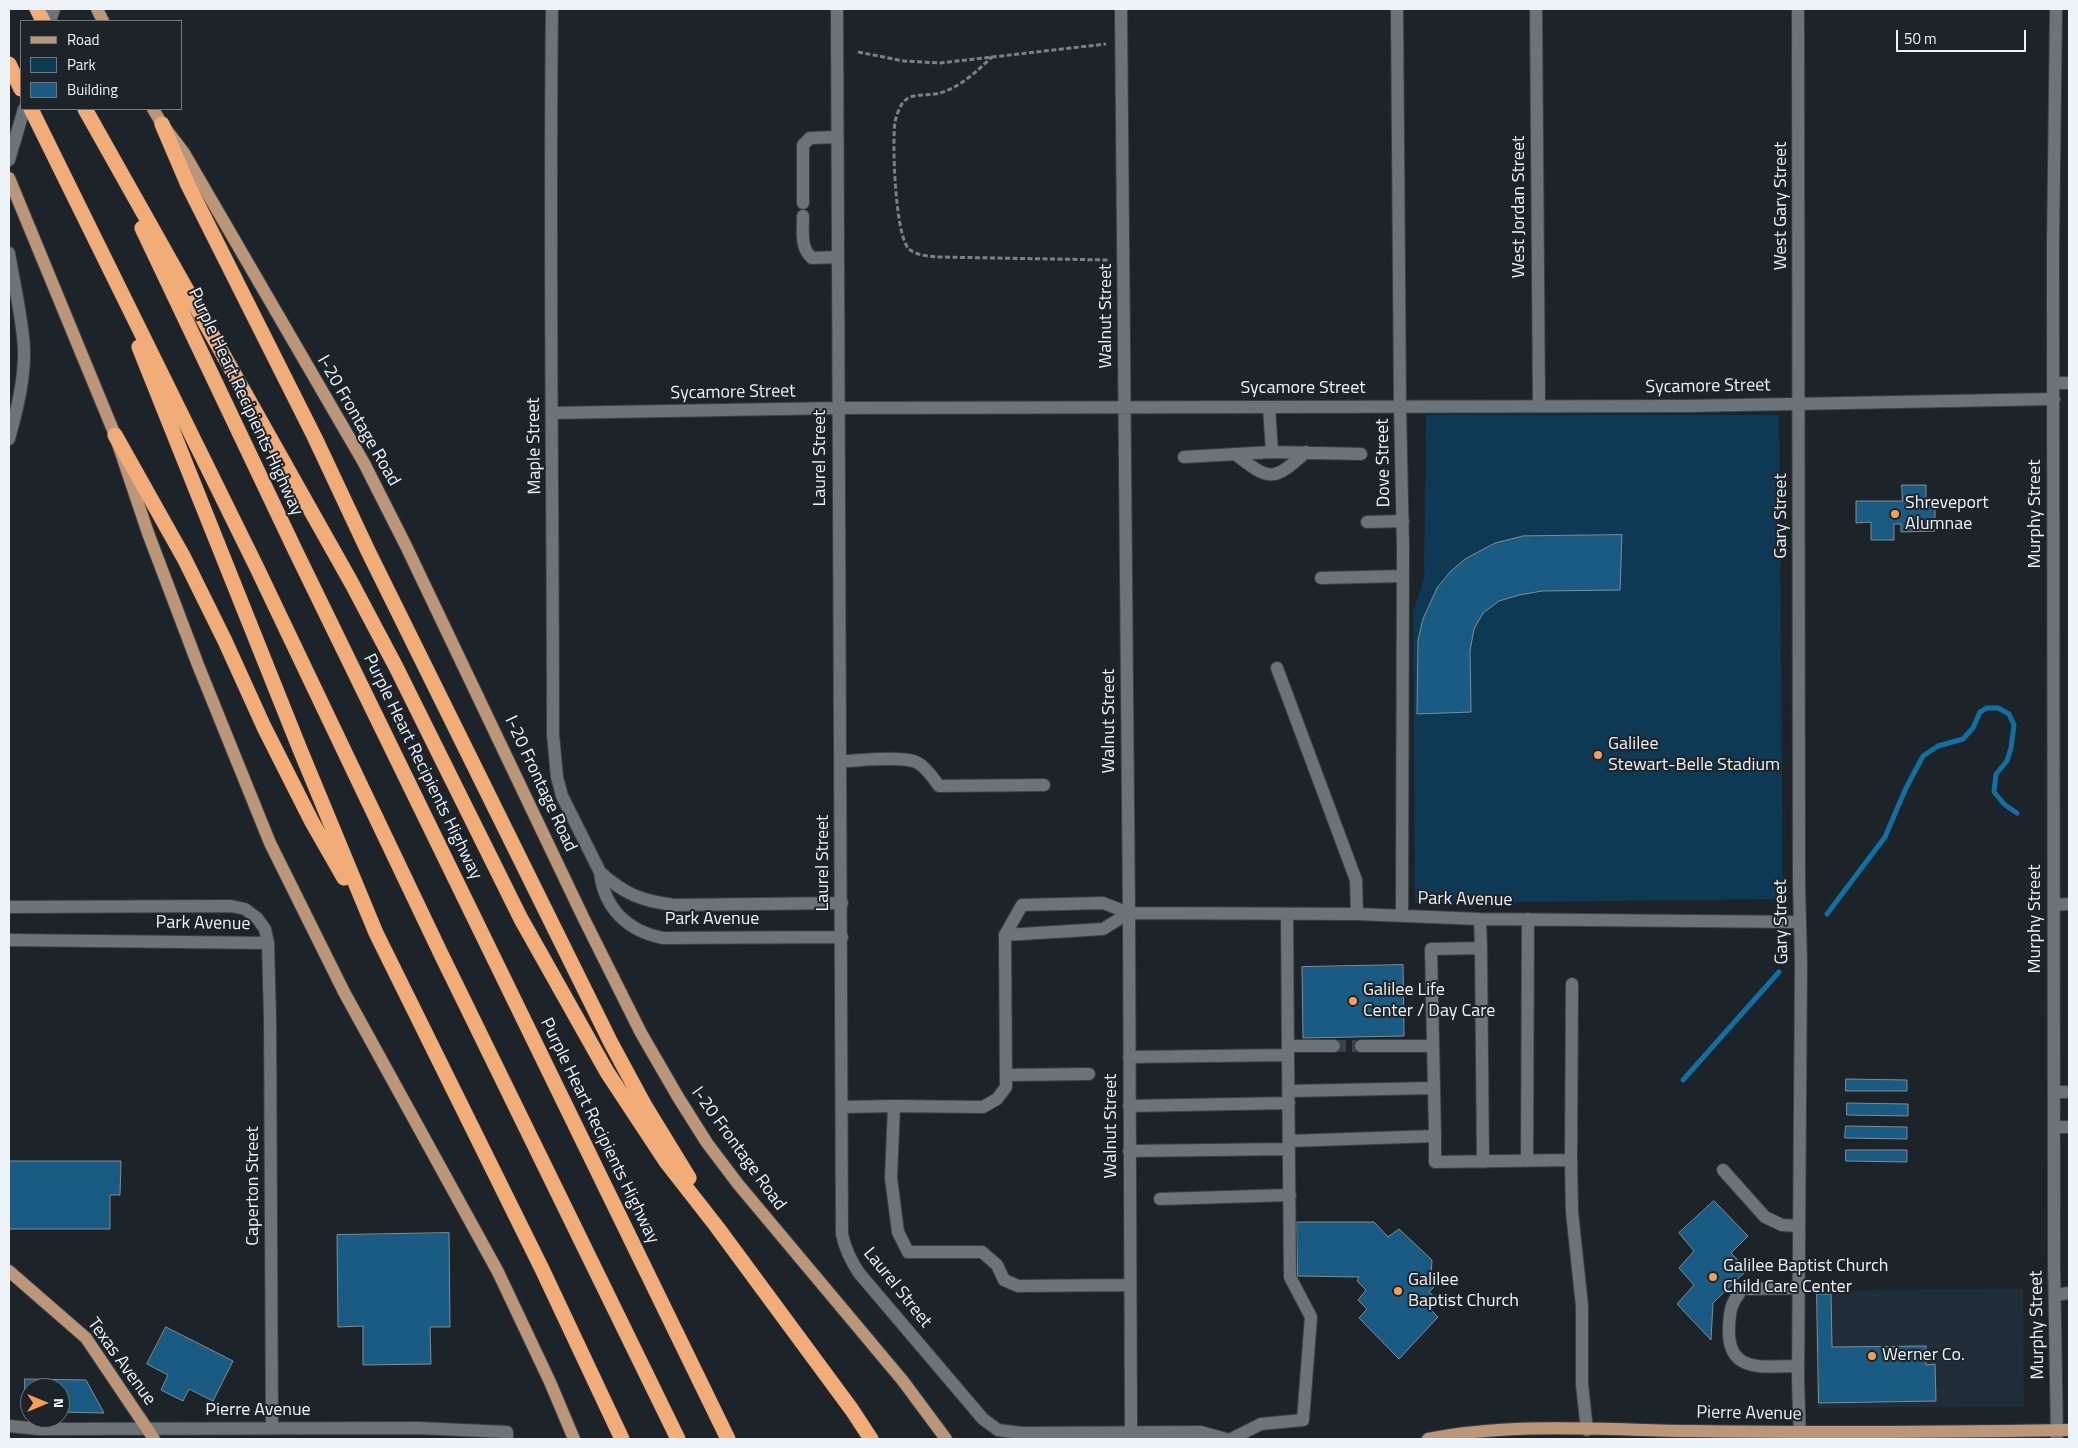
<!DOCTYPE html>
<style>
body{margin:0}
#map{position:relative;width:2078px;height:1448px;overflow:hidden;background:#1d2429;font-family:"Titillium Web",sans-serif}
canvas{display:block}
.frame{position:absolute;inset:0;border:10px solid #eef3f7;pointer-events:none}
.legend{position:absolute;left:20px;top:20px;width:162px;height:90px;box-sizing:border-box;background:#1d2429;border:1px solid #71777b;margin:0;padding:6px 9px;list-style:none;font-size:15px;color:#eef3f7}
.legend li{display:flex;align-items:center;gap:10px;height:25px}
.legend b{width:25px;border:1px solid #71777b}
.north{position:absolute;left:20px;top:1378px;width:50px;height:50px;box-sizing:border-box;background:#1d2429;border:1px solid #71777b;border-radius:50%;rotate:90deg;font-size:14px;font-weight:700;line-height:20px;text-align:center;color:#eef3f7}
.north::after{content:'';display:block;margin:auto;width:18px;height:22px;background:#fb9e51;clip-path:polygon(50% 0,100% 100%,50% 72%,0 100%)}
.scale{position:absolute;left:1896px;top:30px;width:130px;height:22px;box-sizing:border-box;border:2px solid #eef3f7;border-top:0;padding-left:6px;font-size:15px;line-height:18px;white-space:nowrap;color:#eef3f7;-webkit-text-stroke:4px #1d2429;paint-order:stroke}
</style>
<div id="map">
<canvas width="2078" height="1448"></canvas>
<div class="frame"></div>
<ul class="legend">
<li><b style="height:6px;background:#bc9679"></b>Road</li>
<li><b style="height:14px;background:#0d3954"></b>Park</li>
<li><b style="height:14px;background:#195b82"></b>Building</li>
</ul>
<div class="north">N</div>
<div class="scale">50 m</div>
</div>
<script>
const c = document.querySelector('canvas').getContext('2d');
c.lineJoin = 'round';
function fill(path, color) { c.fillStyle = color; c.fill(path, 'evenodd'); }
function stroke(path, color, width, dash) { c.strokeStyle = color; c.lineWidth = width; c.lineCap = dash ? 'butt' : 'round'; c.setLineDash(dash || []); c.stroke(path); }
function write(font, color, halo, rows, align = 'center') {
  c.font = font + ' "Titillium Web",sans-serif'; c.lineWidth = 4; c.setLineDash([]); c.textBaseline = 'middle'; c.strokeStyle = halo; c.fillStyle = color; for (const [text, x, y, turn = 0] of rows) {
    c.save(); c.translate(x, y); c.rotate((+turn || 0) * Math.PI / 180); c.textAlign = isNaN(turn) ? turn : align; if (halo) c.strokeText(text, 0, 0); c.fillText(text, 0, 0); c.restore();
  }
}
fill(new Path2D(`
 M2023 1289 2024 1406 1817 1408 1816 1291Z`), '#222e37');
fill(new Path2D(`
 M1426 415H1779L1783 899 1415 903 1413 612 1424 579Z`), '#0d3954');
stroke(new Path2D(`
 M1827 914 1885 837 1906 788 1923 756 1938 746 1963 739 1973 728 1980 712 1987 708H1998L2009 714 2014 725 2011 748 2007 761 1996 774 1994 792 2005 805 2017 813
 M1683 1080 1779 972`), '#1070a3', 5);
const building = new Path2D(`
 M1902 485H1926V506H1935V531L1901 532V524H1894V540H1871V522L1856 523V501H1902Z
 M1622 535 1620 590 1542 591 1519 595 1499 601 1483 613 1474 629 1470 651 1471 712 1417 714 1418 640 1423 619 1437 588 1450 572 1465 559 1495 543 1523 536Z
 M1403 965 1404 1036 1303 1038 1302 967Z
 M1846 1079 1907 1080V1091H1846Z
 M1847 1103 1908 1104V1116L1847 1115Z
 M1846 1126 1907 1127V1139L1845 1138Z
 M1846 1150H1907V1162L1846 1161Z
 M9 1161H121L120 1195H110V1229H9Z
 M1714 1201 1748 1236 1731 1253 1747 1270 1713 1303 1711 1340 1677 1304 1694 1285 1679 1268 1694 1251 1679 1233Z
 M1297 1222H1374L1388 1237 1399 1229 1432 1260 1431 1276 1438 1283 1429 1292 1438 1300 1430 1309 1438 1317 1399 1359 1359 1318 1367 1309 1358 1300 1366 1290 1357 1281 1359 1277 1298 1276Z
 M449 1233 450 1327H430L431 1364 363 1365V1326L338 1327 337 1235Z
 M1817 1294H1831L1832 1347 1926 1346V1365L1935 1364 1936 1401 1819 1403Z
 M166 1327 233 1361 213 1401 189 1389 183 1401 161 1390 168 1375 147 1364Z
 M25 1379 86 1380 104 1413 60 1412V1388H30V1411H25Z`);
fill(building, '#195b82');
stroke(building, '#848c92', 1);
stroke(new Path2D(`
 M1334 1046H1361`), '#3c4348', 12, [12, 6]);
const minor = new Path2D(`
 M552 9C549 251 553 493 553 735L557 777 562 796 600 872C604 908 627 931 663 938L842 937
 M837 9 842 1234C845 1249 851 1261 859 1273L983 1419 998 1430 1021 1433 1201 1432 1226 1439
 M1121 9 1129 913 1131 1433
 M1397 9 1400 406 1403 547 1402 916
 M1536 9 1539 406
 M1798 9 1799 883 1801 964 1798 1381 1800 1439
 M2056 9 2053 246 2054 1265 2057 1439
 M50 21 54 9
 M9 160 24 109
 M803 203V145L810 138 837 137
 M803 216C803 231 800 248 812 258L838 257
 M9 253C14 284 22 316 24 348 25 378 17 410 9 439
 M2054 383H2069
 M1269 407 1272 452 1361 454
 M552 413 838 408 1687 406 2054 399
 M1235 454C1270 481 1273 482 1306 452
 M1184 457 1272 452
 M1367 522 1403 521
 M1321 578 1403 576
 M1277 668 1356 880 1357 914
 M841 761C858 761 904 755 918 763 927 768 933 778 939 786L1044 785
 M600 872C624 894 642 901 674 905L842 903
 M2054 905 2069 904
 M9 907 231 906 245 909 257 918 265 929 268 943 270 1018 272 1428
 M1287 914 1288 1055
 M1005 935 1103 929 1129 913
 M9 940 268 943
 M1481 948 1483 1162
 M1288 1046H1334
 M1361 1046H1433
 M1129 1057 1288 1055 1290 1277 1311 1317 1303 1420 1261 1424 1231 1439
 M1006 1075 1089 1074
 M1434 1088 1431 949 1481 948 1480 919
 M1289 1091 1434 1088 1435 1136 1289 1141
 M2054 1092H2069
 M1129 1106 1289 1103
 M842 1107 894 1106
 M2054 1127H2069
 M1435 1136V1162L1571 1160 1572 984
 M1129 1151 1289 1149
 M1571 1160 1572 1212 1582 1306V1384L1587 1430
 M1527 1161 1528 919
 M1723 1170 1765 1217 1782 1225 1799 1226
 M1160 1199 1290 1195
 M1129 1285 1018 1286 1004 1280 997 1265 982 1252H908L898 1232 891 1178 894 1106 983 1107 997 1099 1006 1087 1005 935 1022 905 1103 903 1129 913 1357 914 1480 919 1800 922
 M1749 1289 1798 1288
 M1739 1294C1730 1304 1730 1314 1729 1326 1726 1375 1764 1366 1798 1366
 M2055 1295 2069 1293
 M9 1426 39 1429 418 1428 507 1432V1439`);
const major = new Path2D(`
 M97 9 103 21
 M153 109 162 124 184 153 364 463 406 546 583 917 641 1033 678 1097 707 1143 738 1184 903 1381 946 1439
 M9 178 115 435 148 533 198 665 270 843 344 992 498 1272 550 1382 574 1439
 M9 1271 86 1338 154 1439
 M1428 1439C1514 1422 1605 1430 1692 1431 1818 1433 1943 1432 2069 1430`);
const highway = new Path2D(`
 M37 9 43 21
 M9 64 21 89
 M31 109 257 568 441 954 678 1439
 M85 109 351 582 396 667 521 919 607 1072 667 1163 717 1227 852 1410 871 1439
 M162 124 188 185 315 438 368 551 611 1043 645 1106 689 1178
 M142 228 296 552 728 1439
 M139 347 299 747 376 933 542 1269 622 1439
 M115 435 184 558 225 641 264 727 312 822 344 878`);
stroke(minor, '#3a4044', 14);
stroke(major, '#3a4044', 14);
stroke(highway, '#3a4044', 16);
stroke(new Path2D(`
 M858 52 904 61 940 63 1106 44
 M993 56C978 70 961 87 940 93 928 97 910 91 902 104 899 108 896 117 895 122 892 142 895 236 909 249 917 256 929 256 938 257L1108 260`), '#7a8085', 3, [5, 2.5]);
stroke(minor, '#6c747a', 12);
stroke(major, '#bc9679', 12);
stroke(highway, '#f1ac78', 15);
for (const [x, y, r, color] of [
 [1895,514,5,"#fb9e51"],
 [1598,755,5,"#fb9e51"],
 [1353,1001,5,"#fb9e51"],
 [1713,1277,5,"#fb9e51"],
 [1398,1291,5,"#fb9e51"],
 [1872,1356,5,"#fb9e51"]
]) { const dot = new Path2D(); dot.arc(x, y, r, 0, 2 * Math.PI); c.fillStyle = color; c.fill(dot); stroke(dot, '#1d2429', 2); }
write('18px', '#eef3f7', '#1d2429', [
 ["West Gary Street",1782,206,-90],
 ["West Jordan Street",1520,207,-90],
 ["Walnut Street",1107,316,-90],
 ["Sycamore Street",1708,387,-1],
 ["Sycamore Street",1303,389],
 ["Sycamore Street",733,393,-1],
 ["Purple Heart Recipients Highway",245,402,65],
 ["I-20 Frontage Road",358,421,60],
 ["Maple Street",535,446,-91],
 ["Laurel Street",821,458,-90],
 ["Dove Street",1384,463,-91],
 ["Murphy Street",2036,514,-90],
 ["Gary Street",1782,516,-90],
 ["Walnut Street",1110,721,-90],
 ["Purple Heart Recipients Highway",422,767,64],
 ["I-20 Frontage Road",540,784,65],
 ["Laurel Street",824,863,-90],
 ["Park Avenue",1465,900,1],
 ["Murphy Street",2036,919,-90],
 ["Park Avenue",712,920],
 ["Gary Street",1782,922,-91],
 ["Park Avenue",203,924,1],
 ["Walnut Street",1112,1126,-90],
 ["Purple Heart Recipients Highway",599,1131,64],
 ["I-20 Frontage Road",738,1149,54],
 ["Caperton Street",254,1186,-90],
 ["Laurel Street",897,1288,51],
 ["Murphy Street",2038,1325,-91],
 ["Texas Avenue",121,1362,54],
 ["Pierre Avenue",258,1411],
 ["Pierre Avenue",1749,1414,1]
]);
write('18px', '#eef3f7', '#1d2429', [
 ["Shreveport",1905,504],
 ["Alumnae",1905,525],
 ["Galilee",1608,745],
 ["Stewart-Belle Stadium",1608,766],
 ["Galilee Life",1363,991],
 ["Center / Day Care",1363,1012],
 ["Galilee Baptist Church",1723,1267],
 ["Child Care Center",1723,1288],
 ["Galilee",1408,1281],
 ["Baptist Church",1408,1302],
 ["Werner Co.",1882,1356]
], 'left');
</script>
